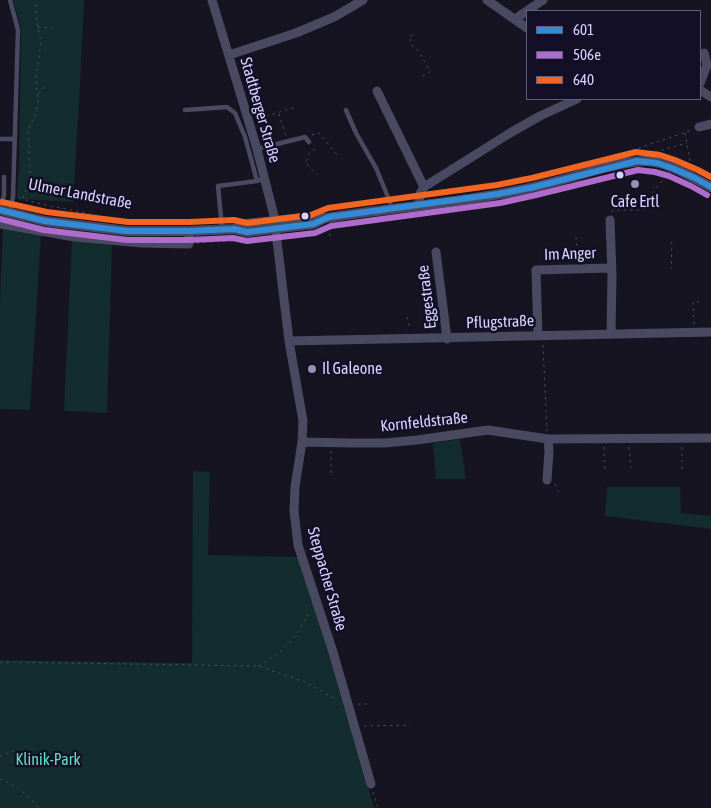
<!DOCTYPE html>
<meta charset="utf-8">
<style>
body{margin:0}
#map{position:relative;width:711px;height:808px;overflow:hidden;background:#161421;font-family:"Asap Condensed",sans-serif}
canvas{display:block}
.legend{position:absolute;left:526px;top:10px;width:175px;height:90px;box-sizing:border-box;background:#130f26;border:1px solid #625e7d;margin:0;padding:6px 9px;list-style:none;font-size:15px;color:#d9d4ff}
.legend li{display:flex;align-items:center;gap:10px;height:25px}
.legend b{width:25px;border:1px solid #625e7d}
</style>
<div id="map">
<canvas width="711" height="808"></canvas>
<ul class="legend">
<li><b style="height:6px;background:#338bd7"></b>601</li>
<li><b style="height:6px;background:#b06ccc"></b>506e</li>
<li><b style="height:6px;background:#f26522"></b>640</li>
</ul>
</div>
<script>
const c = document.querySelector('canvas').getContext('2d');
c.lineJoin = 'round';
function fill(path, color) { c.fillStyle = color; c.fill(path, 'evenodd'); }
function stroke(path, color, width, dash) { c.strokeStyle = color; c.lineWidth = width; c.lineCap = dash ? 'butt' : 'round'; c.setLineDash(dash || []); c.stroke(path); }
function write(font, color, halo, rows, align = 'center') {
  c.font = font + ' "Asap Condensed",sans-serif'; c.lineWidth = 5; c.setLineDash([]); c.textBaseline = 'middle'; c.strokeStyle = halo; c.fillStyle = color; for (const [text, x, y, turn = 0] of rows) {
    c.save(); c.translate(x, y); c.rotate((+turn || 0) * Math.PI / 180); c.textAlign = isNaN(turn) ? turn : align; if (halo) c.strokeText(text, 0, 0); c.fillText(text, 0, 0); c.restore();
  }
}
fill(new Path2D(`
 M13 0H84L80 86 73 202 22 199 17 197 19 164 21 28Z
 M0 216 32 223 80 231 128 236 180 237C171 241 159 239 149 239 99 238 50 229 0 221Z
 M3 227 41 234 30 410 0 409V303Z
 M72 239 112 244 107 413 64 411Z
 M460 439 466 479H436L433 443Z
 M193 471 210 472 208 555 298 557 316 607 374 808H0V660L192 663Z
 M607 487H680L681 513 711 516V529L605 516Z`), '#132c2d');
stroke(new Path2D(`
 M38 27 53 28
 M413 35 409 37 413 47 419 51 430 72 420 77
 M38 94 45 86
 M279 114 286 136
 M260 118 296 107
 M685 133 691 166
 M312 135 319 133 339 157
 M315 149 308 155 306 163 317 175
 M633 151V150L692 130
 M655 152 687 143
 M19 198 41 204 115 219 145 221
 M23 198 29 181 30 173 28 131 35 115 38 101 36 80 41 42 36 17V0
 M612 212 613 210H644L651 195 666 176
 M329 227 330 238
 M576 237 578 260
 M671 242 672 244 671 269
 M197 243 241 240
 M407 317 409 325H414
 M694 324 693 302H699
 M543 345 547 431
 M604 447 605 471
 M629 447 631 468
 M682 447V469
 M331 451V473
 M555 484 559 493
 M0 662 258 666 305 682 337 700
 M258 666C285 651 297 638 310 610
 M358 704H367
 M364 726 410 725
 M0 756 13 751 42 755 61 762
 M0 779C16 785 28 795 39 808
 M373 792 378 808`), '#44505f', 1, [2.5, 4]);
stroke(new Path2D(`
 M10 0 18 30 13 197 10 212
 M185 110 227 107 235 113 245 137 257 181 264 179
 M346 110 356 133 376 168 390 202 391 209
 M0 139H14
 M257 149 305 137 309 142
 M0 210 4 195V177
 M222 228 218 186 257 181`), '#4a4962', 4.5);
stroke(new Path2D(`
 M212 0 257 149 274 216 289 341 303 421 302 442 295 487 294 511 298 545 333 652 371 784
 M487 0 527 28
 M515 19 543 0
 M229 55 296 33 334 17 363 0
 M700 83 707 65 704 53
 M700 90 711 97
 M377 91 424 187
 M699 127 711 124
 M419 205 420 194 424 187 510 133 540 116 577 99
 M610 220 612 275 611 334
 M0 224 75 237 142 243 189 244V231
 M436 252 447 339
 M538 336 536 270 611 268
 M289 341 711 332
 M302 442 351 443H385L417 440 488 430 548 439 711 438
 M547 480 549 451 548 439`), '#4a4962', 9);
stroke(new Path2D(`
 M0 210 45 221 127 231H189L234 229 247 232 313 224 325 218
 M234 229 246 224 313 217 326 218C388 208 452 204 515 191 542 186 569 178 596 170 612 166 631 160 648 161 670 163 692 177 711 187`), '#4a4962', 10);
stroke(new Path2D(`
 M0 210 45 221 127 231H189L234 229 247 232 313 224 329 217 498 194 534 187 637 161 657 163 672 168 695 178 711 187`), '#338bd7', 6);
stroke(new Path2D(`
 M0 219 44 230 127 240H189L233 238 247 241 315 233 331 226 500 203 536 195 638 170 655 172 669 176 691 186 707 195`), '#b06ccc', 6);
stroke(new Path2D(`
 M2 202 47 212 128 222H189L234 220 247 223 311 215 328 208 497 185 532 178 636 152 660 155 675 160 698 170 711 177`), '#f26522', 6);
for (const [x, y, r, color] of [
 [620,175,4.5,"#d9d4ff"],
 [635,184,5,"#9591b1"],
 [305,216,4.5,"#d9d4ff"],
 [312,369,5,"#9591b1"]
]) { const dot = new Path2D(); dot.arc(x, y, r, 0, 2 * Math.PI); c.fillStyle = color; c.fill(dot); stroke(dot, '#130f26', 2); }
write('16px', '#d9d4ff', '#130f26', [
 ["Stadtberger Straße",260,110,74],
 ["Ulmer Landstraße",80,194,11],
 ["Im Anger",570,254,-2],
 ["Eggestraße",427,297,-97],
 ["Pflugstraße",500,322,-2],
 ["Kornfeldstraße",424,422,-6],
 ["Steppacher Straße",327,579,74]
]);
write('16px', '#d9d4ff', '#130f26', [
 ["Cafe Ertl",635,202],
 ["Il Galeone",322,369,"left"]
]);
write('16px', '#5fe0c0', '#130f26', [
 ["Klinik-Park",48,760]
]);
</script>
